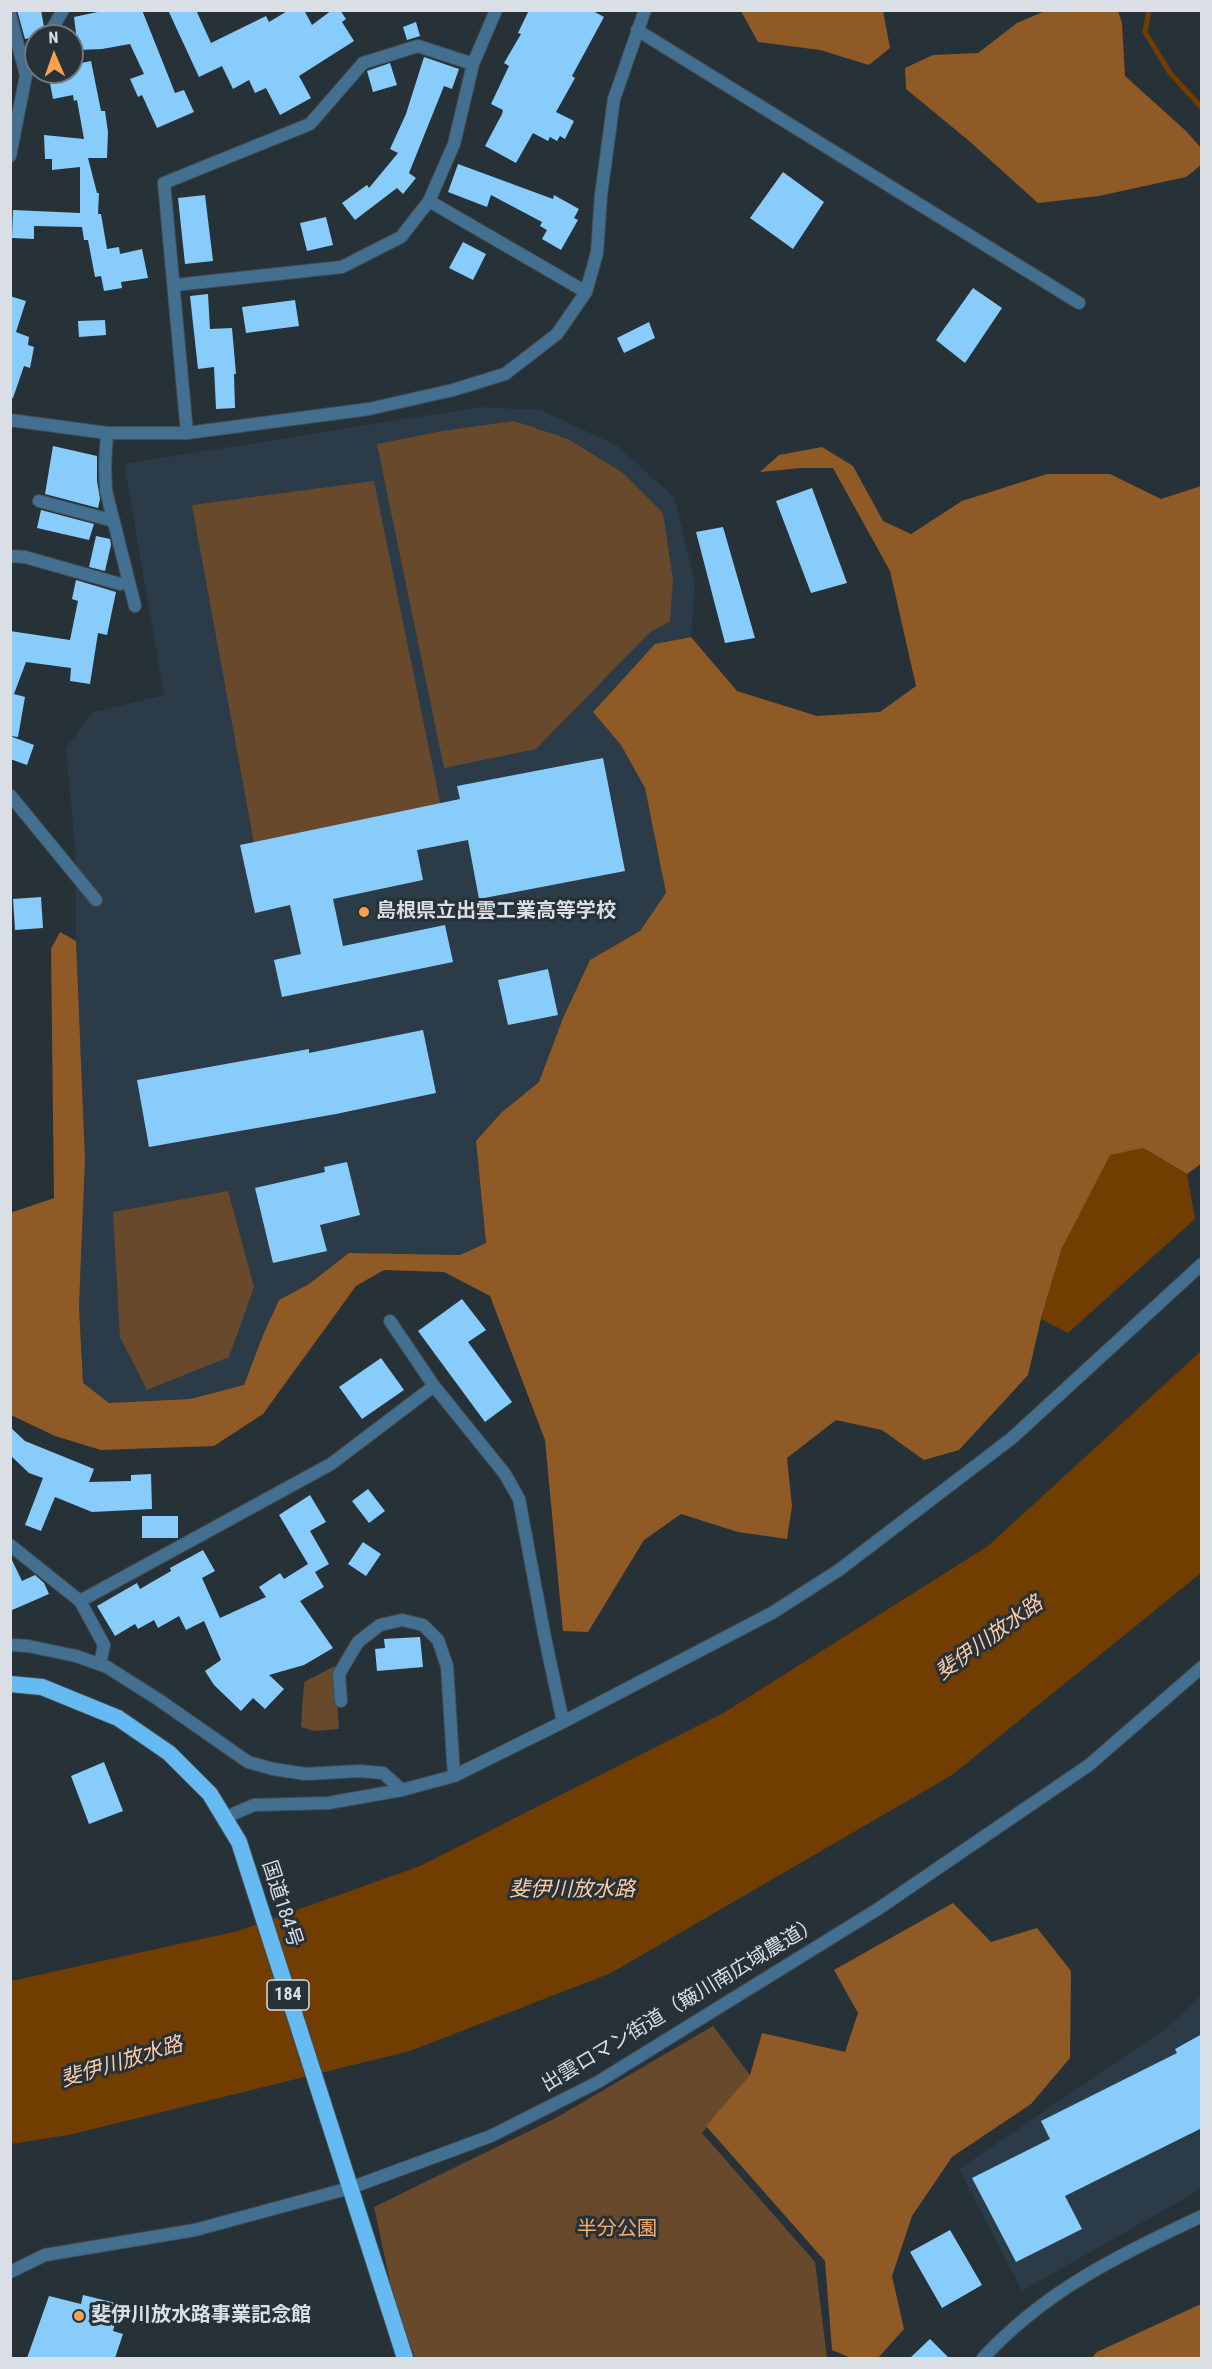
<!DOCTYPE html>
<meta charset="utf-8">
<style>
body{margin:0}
#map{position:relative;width:1212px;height:2369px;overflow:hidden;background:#273138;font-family:"Roboto Condensed",sans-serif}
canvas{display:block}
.frame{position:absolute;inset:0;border:12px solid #d9dfe4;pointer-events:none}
.north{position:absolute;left:24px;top:24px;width:60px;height:60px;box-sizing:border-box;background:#273138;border:2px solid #6e777d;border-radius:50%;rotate:358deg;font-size:16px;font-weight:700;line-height:24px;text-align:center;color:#d9dfe4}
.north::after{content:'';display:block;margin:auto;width:21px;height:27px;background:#f9a04d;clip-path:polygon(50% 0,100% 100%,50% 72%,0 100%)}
</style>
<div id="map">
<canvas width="1212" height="2369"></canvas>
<div class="frame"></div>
<div class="north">N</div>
</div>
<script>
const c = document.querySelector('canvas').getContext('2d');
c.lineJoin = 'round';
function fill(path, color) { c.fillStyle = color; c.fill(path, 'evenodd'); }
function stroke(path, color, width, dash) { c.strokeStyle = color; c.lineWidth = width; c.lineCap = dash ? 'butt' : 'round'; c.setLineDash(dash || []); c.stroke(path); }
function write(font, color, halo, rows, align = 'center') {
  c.font = font + ' "Roboto Condensed","Noto Sans JP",sans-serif'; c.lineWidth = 6; c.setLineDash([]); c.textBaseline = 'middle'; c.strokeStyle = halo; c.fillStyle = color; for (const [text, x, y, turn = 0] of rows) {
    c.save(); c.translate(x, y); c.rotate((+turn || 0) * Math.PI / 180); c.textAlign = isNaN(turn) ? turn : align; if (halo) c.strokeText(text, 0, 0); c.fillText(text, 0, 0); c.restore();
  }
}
fill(new Path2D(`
 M480 407 541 410 618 446 674 497 695 582 691 637 655 644 593 712 621 745 645 788 666 893 640 931 590 960 563 1018 539 1082 501 1113 476 1141 486 1242 460 1255 349 1253 309 1284 279 1300 263 1335 244 1385 190 1399 109 1403 83 1383 79 1306 85 1159 76 941V858L66 748 93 712 164 695 124 464Z
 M1201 1995V2189L1022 2291 959 2169 1164 2030Z`), '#2b3b47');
fill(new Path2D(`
 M514 421 568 439 623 473 663 513 673 580 670 621 649 633 536 749 444 768 377 444 442 431Z
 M374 481 442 812 255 849 192 505Z
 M228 1191 254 1287 229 1357 147 1390 120 1337 113 1212Z
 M335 1666 339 1729 314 1731 301 1727 304 1682Z
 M713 2026 750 2075 702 2133 815 2262 827 2358H415L395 2305 374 2207 554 2119Z`), '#69492c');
fill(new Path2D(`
 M741 11H883L890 48 869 65 820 50 758 42Z
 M1045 11H1118L1122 23 1125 76 1186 131 1201 148V165L1186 177 1099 196 1038 203 968 140 906 89 905 68 933 55 978 53 1017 23Z
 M822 447 853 466 883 521 911 534 962 501 1047 474H1110L1161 499 1201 486V1164L1187 1174 1143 1148 1062 1248 1041 1319 1028 1375 959 1450 924 1460 882 1430 836 1420 787 1458 792 1506 787 1539 738 1532 681 1514 644 1540 588 1632 563 1631 545 1440 490 1296 444 1272 384 1270 356 1286 263 1414 214 1446 101 1450 55 1436 11 1415 10 1213 54 1198 51 949 60 932 76 941 85 1159 79 1306 83 1383 109 1403 190 1399 244 1385 263 1335 279 1300 309 1284 349 1253 460 1255 486 1243 476 1141 501 1113 539 1082 563 1018 590 960 640 931 666 893 645 788 621 745 593 712 655 644 691 637 737 691 817 716 880 712 916 686 890 571 833 468H801L760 472 779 455Z
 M953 1903 991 1942 1037 1928 1071 1971 1070 2058 1031 2104 952 2157 912 2216 892 2276 904 2329 878 2358H851L832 2350 825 2261 706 2126 750 2075 762 2033 845 2052 858 2013 834 1970Z
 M1201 2304V2358H1092L1097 2352Z`), '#905a27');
fill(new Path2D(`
 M1143 1148 1187 1174 1195 1219 1068 1333 1041 1319 1062 1248 1110 1155Z
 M1201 1351V1573L952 1775 611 1973 410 2051 69 2135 11 2144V1981L238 1931 420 1866 725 1712 988 1546Z`), '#713d00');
stroke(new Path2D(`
 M1149 10 1145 32 1170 73 1202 108`), '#713d00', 5);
fill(new Path2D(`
 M17 10H41L44 27 40 36 25 39Z
 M107 10H142L175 93 184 90 194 112 157 128 142 95 138 97 130 79 144 74 130 44 102 49 78 50 74 17Z
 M168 10H196L211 43 266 16 269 22 289 10H304L312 25 332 10H340L346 19 342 22 354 41 299 76 311 98 280 115 266 88 255 93 249 80 233 89 222 66 199 77Z
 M529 10H591L604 17 572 76 575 78 556 112 574 121 565 139 560 136 557 141 550 137 548 141 533 133 516 163 485 146 502 114 503 110 491 104 509 66 504 63 521 34 518 33Z
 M416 22 420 36 407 40 403 27Z
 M424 57 459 69 452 89 444 86 409 173 416 178 403 194 397 188 355 220 342 203 367 185 369 188 398 153 390 149 406 114Z
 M91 61 101 111H105L108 132 107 158H88L97 193H99L98 214H101L107 249 119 247 120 254 142 249 148 278 121 282 122 288 104 291 101 276 95 277 88 240H84L82 227 34 226V239L12 238 13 210 80 213V167L52 170V159H45L44 135 84 139 77 100 74 101 73 95 53 99 49 78 63 75 62 72H72V65Z
 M390 63 397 85 373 92 367 71Z
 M458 164 553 199 554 195 579 209 574 218 578 220 561 250 542 239 547 230 540 226 542 222 491 195 487 207 448 192Z
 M783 172 824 202 793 249 750 218Z
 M205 195 213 261 185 264 178 198Z
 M326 217 333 245 307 251 300 223Z
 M463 242 486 254 473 280 449 268Z
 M973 288 1002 308 965 363 936 340Z
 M208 294 210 329 232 328 236 374H234L235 408 216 409 214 367 198 369 190 296Z
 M10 296 26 301 16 332 29 337 28 345 34 347 30 368 24 366 13 398H10Z
 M295 300 299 326 246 333 242 307Z
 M105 320 106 335 79 337 78 321Z
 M649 322 655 338 624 353 617 338Z
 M53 446 97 456V481L100 499 98 508 45 494Z
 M812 488 847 583 811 593 776 501Z
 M41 510 94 524 89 540 37 528Z
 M723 527 755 638 725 643 696 532Z
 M96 536 110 539 111 545 105 571 89 567Z
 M76 580 116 592 107 635 98 633 90 684 70 681 71 668 26 662 14 694 25 697 18 737 10 736V631L70 640 78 601 72 599Z
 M10 736 34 745 27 765 10 759Z
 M603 758 625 871 479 899 468 840 417 850 423 880 333 899 343 946 445 925 453 962 282 997 274 960 301 954 290 905 255 913 240 845 460 799 457 786Z
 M41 897 43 928 15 930 13 899Z
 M548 969 558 1015 508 1025 498 980Z
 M423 1030 436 1093 336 1114 149 1147 137 1080 309 1049V1053Z
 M347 1162 360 1215 320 1225 327 1251 273 1263 255 1188 325 1172 324 1167Z
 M462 1299 486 1330 468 1342 512 1402 485 1422 418 1331Z
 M381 1358 404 1390 362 1419 339 1387Z
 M10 1427 25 1441 94 1469 89 1482 131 1481V1475L151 1474 152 1509 92 1512 55 1497 41 1531 25 1525 43 1478 29 1473 10 1455Z
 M368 1489 385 1511 369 1523 352 1501Z
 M310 1495 326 1522 310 1531 329 1564 315 1572 324 1587 300 1601 333 1648 304 1665 269 1675 284 1689 265 1709 253 1698 241 1711 214 1685 205 1671 221 1660 204 1621 186 1630 179 1616 158 1628 154 1620 138 1629 135 1624 115 1636 97 1606 137 1583 140 1589 171 1571 170 1568 203 1550 215 1571 202 1578 220 1618 266 1597 259 1587 280 1573 284 1579 308 1564 279 1515Z
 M142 1516H178V1538H142Z
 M363 1542 381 1554 366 1576 348 1564Z
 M10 1556 22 1581 35 1575 44 1583 49 1594 10 1611Z
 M420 1637 423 1667 377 1671 375 1649 385 1648 384 1639Z
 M104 1762 123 1811 89 1824 71 1776Z
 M1202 2034V2128L1065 2196 1082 2229 1016 2262 972 2178 1050 2139 1041 2121 1177 2053 1175 2049Z
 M950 2230 982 2285 942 2308 910 2252Z
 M83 2295 120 2304 113 2331 123 2334 115 2358H27L49 2296 81 2304Z
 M930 2339 949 2358H910Z`), '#88ccfc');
const minor = new Path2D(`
 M10 15 26 75
 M637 30 1079 303
 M48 36 63 10
 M10 156 26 75 36 57
 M429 201 586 292
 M175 285 342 267 401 237 429 201 454 144 473 64 496 10
 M107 433 105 465 106 491 135 606
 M187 433 164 183 310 124 363 63 418 46 473 64
 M39 501 114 521
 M10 556 25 557 120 584 129 582
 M10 795 96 900
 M390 1321 434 1386 505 1474 519 1499 545 1638 563 1722
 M10 1545 80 1601 104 1645 100 1664
 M80 1601 331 1464 434 1386
 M10 1645 28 1646 76 1656 107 1667 159 1700 248 1762 273 1769 306 1774 359 1771 383 1773 402 1790
 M341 1701 339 1674 358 1642 380 1625 402 1620 423 1625 438 1640 447 1666 454 1776
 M226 1817 254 1805 328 1803 402 1790 454 1776 563 1722 772 1613 839 1570 1012 1438 1202 1264
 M983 2358C1047 2289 1118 2256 1202 2216`);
const tertiary = new Path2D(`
 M10 420 107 433H187L369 409 453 390 505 374 557 334 586 292 597 253 601 195 614 99 645 10
 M10 2272 45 2255 195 2230 350 2188 491 2136 598 2082 878 1909 1089 1765 1202 1667`);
const trunk = new Path2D(`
 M10 1684 42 1687 118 1718 169 1753 210 1794 239 1842 405 2358`);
stroke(minor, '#434d54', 14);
stroke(tertiary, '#434d54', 14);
stroke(trunk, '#434d54', 18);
stroke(minor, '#437090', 12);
stroke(tertiary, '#437090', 12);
stroke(trunk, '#66baf2', 16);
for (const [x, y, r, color] of [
 [364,912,6,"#f9a04d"],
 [79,2316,6,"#f9a04d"]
]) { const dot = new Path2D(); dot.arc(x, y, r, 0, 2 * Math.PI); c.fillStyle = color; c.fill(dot); stroke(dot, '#273138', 2); }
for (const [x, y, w] of [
 [288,1995,42]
]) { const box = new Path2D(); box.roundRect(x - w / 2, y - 15, w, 30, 4.5); c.fillStyle = '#273138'; c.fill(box); stroke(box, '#d9dfe4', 1.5); }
write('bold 18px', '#d9dfe4', null, [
 ["184",288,1995]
]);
write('bold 20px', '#d9dfe4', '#273138', [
 ["島根県立出雲工業高等学校",376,912],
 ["斐伊川放水路事業記念館",91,2316]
], 'left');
write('20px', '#d9dfe4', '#273138', [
 ["国道184号",281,1904,72],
 ["出雲ロマン街道（簸川南広域農道）",681,2005,-31]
]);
write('20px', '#fcad67', '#273138', [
 ["半分公園",617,2230]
]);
write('italic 21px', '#fdcca5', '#273138', [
 ["斐伊川放水路",990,1639,-36],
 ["斐伊川放水路",572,1891],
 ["斐伊川放水路",122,2063,-17]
]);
</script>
